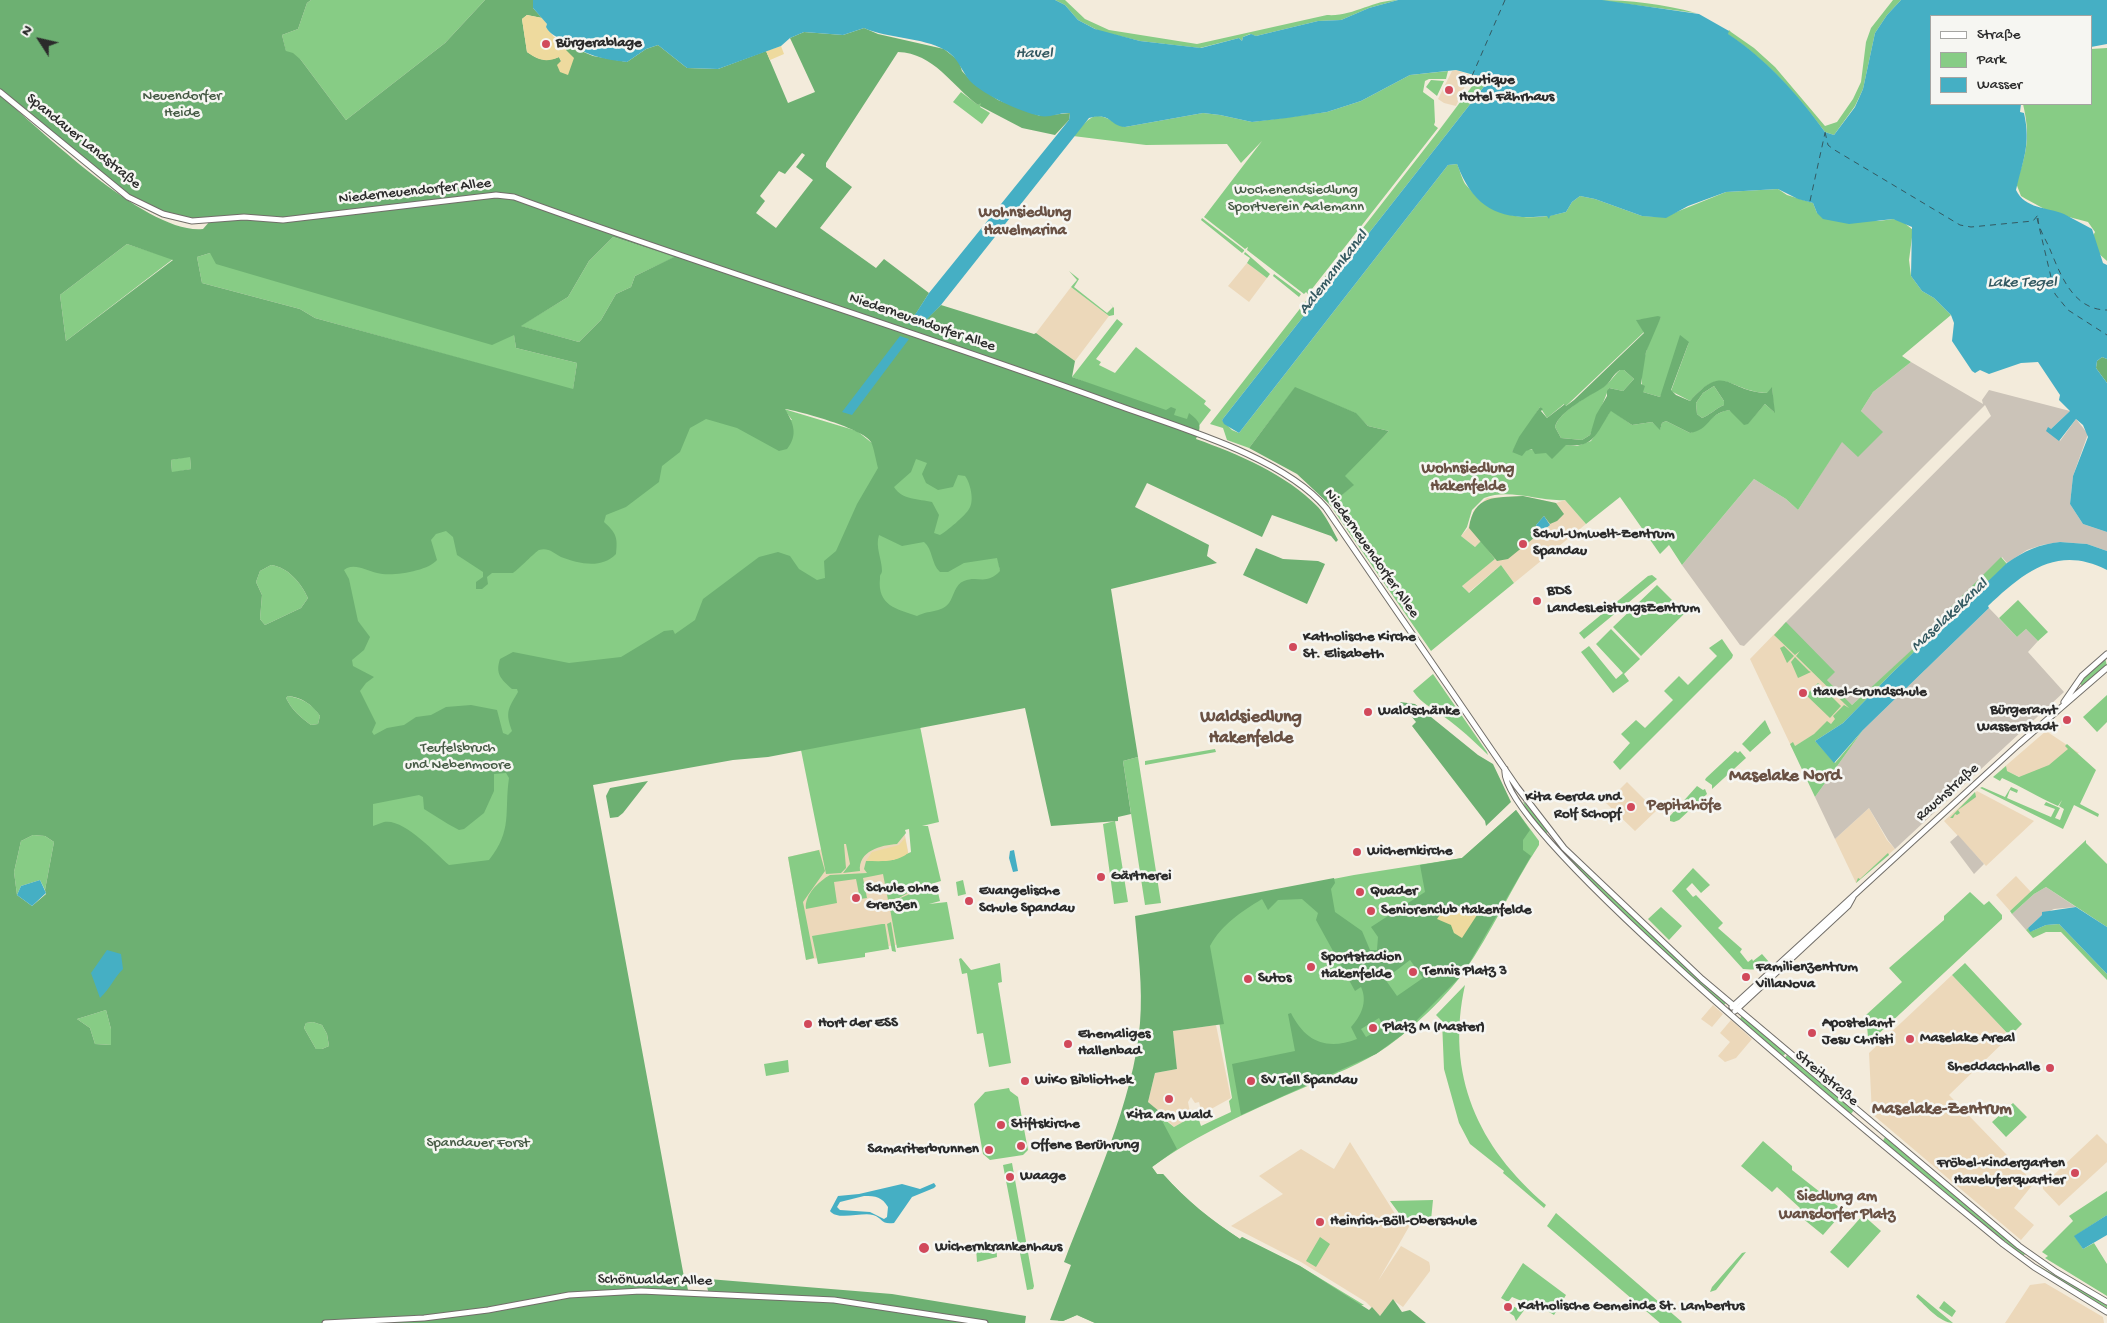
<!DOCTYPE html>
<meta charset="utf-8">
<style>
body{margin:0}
#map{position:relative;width:2107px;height:1323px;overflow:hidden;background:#f3ebdb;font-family:"Gochi Hand",sans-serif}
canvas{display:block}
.legend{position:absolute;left:1930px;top:15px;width:162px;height:90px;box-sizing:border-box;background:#f6f6f2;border:1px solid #a5a5a2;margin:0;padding:6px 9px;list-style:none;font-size:15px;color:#2b2b2b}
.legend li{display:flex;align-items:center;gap:10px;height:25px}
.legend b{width:25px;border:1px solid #a5a5a2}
.north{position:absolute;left:15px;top:15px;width:50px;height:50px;-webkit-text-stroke:4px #f6f6f2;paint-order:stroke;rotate:305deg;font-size:14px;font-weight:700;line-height:20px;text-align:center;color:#2b2b2b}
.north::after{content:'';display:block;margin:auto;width:18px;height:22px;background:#2b2b2b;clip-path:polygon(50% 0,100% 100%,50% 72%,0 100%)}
</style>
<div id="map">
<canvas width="2107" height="1323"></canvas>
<ul class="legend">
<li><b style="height:6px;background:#fff"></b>Straße</li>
<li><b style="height:14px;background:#87cc85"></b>Park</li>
<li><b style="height:14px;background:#45afc4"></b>Wasser</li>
</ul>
<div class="north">N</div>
</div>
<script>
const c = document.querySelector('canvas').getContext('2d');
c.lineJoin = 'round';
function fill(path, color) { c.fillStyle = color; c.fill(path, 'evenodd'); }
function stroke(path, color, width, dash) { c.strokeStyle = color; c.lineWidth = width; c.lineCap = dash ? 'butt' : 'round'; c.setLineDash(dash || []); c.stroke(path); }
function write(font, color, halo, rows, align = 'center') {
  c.font = font + ' "Gochi Hand",sans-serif'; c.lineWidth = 5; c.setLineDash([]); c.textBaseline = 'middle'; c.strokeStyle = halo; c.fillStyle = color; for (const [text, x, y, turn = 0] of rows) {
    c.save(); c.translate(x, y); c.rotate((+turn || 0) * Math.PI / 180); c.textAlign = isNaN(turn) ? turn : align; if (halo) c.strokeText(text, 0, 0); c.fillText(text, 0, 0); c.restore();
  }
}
fill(new Path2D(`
 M1456 70 1470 75 1456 106 1444 103 1438 99 1452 71Z
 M1247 263 1267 278 1249 302 1228 286Z
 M1071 287 1109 316 1075 361 1036 333Z
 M1523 496 1556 503 1565 500 1586 524 1514 583 1501 565 1468 593 1462 585 1495 559 1481 542 1475 547 1461 536 1468 528 1474 510 1487 498Z
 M1783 625 1852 705 1837 720 1792 748 1750 659Z
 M2046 731 2079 753 2022 778 2002 769Z
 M1627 782 1656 811 1635 831 1606 803Z
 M1977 791 2034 821 1986 866 1944 821Z
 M1869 808 1887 840 1895 849 1856 883 1835 839Z
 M904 830 925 940 806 960 788 857Z
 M2016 876 2031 892 2010 911 1996 895Z
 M1952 975 2010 1036 1949 1095 2034 1183 2014 1208 2034 1225 2021 1240 1872 1114 1869 1053Z
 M1713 1005 1723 1014 1712 1027 1701 1019Z
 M1731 1020 1752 1039 1736 1058 1725 1062 1718 1056 1730 1042 1720 1033Z
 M1216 1025 1231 1098 1202 1114 1199 1102 1195 1103 1191 1097 1188 1102 1191 1118 1174 1127 1148 1102 1155 1073 1177 1069 1173 1031Z
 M2097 1134 2107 1144V1162L2059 1206 2043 1189V1185Z
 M1350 1142 1397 1217 1410 1225 1378 1281 1401 1246 1429 1262 1430 1266V1271L1403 1307 1393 1300 1380 1316 1366 1302 1301 1262 1231 1226 1283 1194 1259 1176 1301 1149 1334 1169Z
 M2045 1283 2103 1317 2104 1323H2005L2030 1285Z`), '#ecd8ba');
fill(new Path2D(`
 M1911 362 1983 404 1982 400 1989 390 2070 411 2051 429 2060 441 2076 419 2088 434 2073 476 2070 504 2083 524 2107 532V551L2087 544 2060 542 2042 545 2027 550 2007 563 2002 557 1929 631 1931 633 1852 705 1819 672 1783 625 1991 416 1985 405 1744 646 1740 645 1682 565 1754 479 1786 499 1798 510 1842 441 1882 432 1861 411 1873 392Z
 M1989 608 2017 637 2026 629 2038 641 2028 652 2064 692 1895 849 1888 840 1869 808 1835 839 1815 797 1863 730Z
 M1958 835 1984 864 1974 874 1950 842Z
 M2046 887 2076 907 2054 909 2045 913 2042 912V915L2026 930 2012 914 2034 894Z`), '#cbc3b8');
fill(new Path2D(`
 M311 0H485L445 43 346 120 301 60 286 52 282 35 298 29 307 3Z
 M1055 0H1065L1085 19 1109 30 1197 44 1327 15C1352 17 1373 0 1398 0L1369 8 1341 20 1318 21 1256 36 1250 34 1243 37 1242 41 1239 38 1200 48 1140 41 1099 31 1078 20 1065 5Z
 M1596 0C1631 0 1663 4 1696 13Z
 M1893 0H1901L1887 15 1875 33 1863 89 1855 106 1834 135 1825 132C1797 94 1766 59 1727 34L1729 30 1731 32 1754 48 1775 67 1825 126 1837 122 1853 99 1861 82 1866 42 1871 28Z
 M2107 48V261L2098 253 2093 236 2095 232 2088 222 2050 212 2026 199 2021 196 2016 183C2028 151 2030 134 2023 104H2091V49Z
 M1448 71 1446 79H1429L1425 81 1423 92 1434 100 1435 122 1434 125 1438 128 1308 294 1306 292 1304 294 1247 250 1248 247 1245 249 1204 217 1262 141 1241 163 1227 144 1146 145 1073 136C1097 108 1096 114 1125 127L1203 113 1220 115 1252 122 1327 112 1361 101 1410 75Z
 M1472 76 1485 78 1486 84 1222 420 1232 430 1239 433 1448 165 1457 164C1460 170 1462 180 1466 185 1494 218 1525 223 1566 212L1572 202 1580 196 1595 199 1642 216 1664 217 1726 192 1778 189 1787 195 1813 203 1817 213 1879 221 1893 219 1902 221 1913 230 1909 260 1911 276 1922 291 1934 298 1951 315 1902 356 1911 362 1873 392 1861 411 1883 432 1858 457 1842 442 1798 510 1786 499 1754 479 1682 565 1669 545 1660 554 1620 497 1586 524 1565 500C1540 502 1510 488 1484 498L1472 510 1467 527 1461 536 1475 547 1481 541 1495 559 1462 586 1469 593 1501 565 1514 583 1431 651 1330 505 1353 485 1331 486 1389 431 1368 426 1355 413 1295 388 1249 448 1227 440 1223 428 1210 424 1437 133 1473 85ZM1661 317C1649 338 1638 368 1643 392L1660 397 1689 342 1671 391 1690 401C1725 362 1728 392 1768 393L1772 388 1774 412 1765 404 1748 423 1729 410C1709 414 1709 426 1690 433L1666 421 1662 423 1660 429 1652 422 1632 425 1611 410 1591 441 1577 446 1566 445 1512 452 1540 407 1547 418 1564 404 1566 406 1644 332 1637 320Z
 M1431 80 1444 81 1437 96 1426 87Z
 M961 92 978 105 980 102 982 103 980 107 990 113 982 124 953 102Z
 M1202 218 1244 250V251L1242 253 1201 220Z
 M613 237 675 257 635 276 631 287 616 294 601 320 579 342 520 326 568 297 589 261Z
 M127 244 173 259 66 341 60 295Z
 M1245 252 1270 274 1267 278 1247 263 1250 258 1244 254Z
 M210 253 514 334 516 348 577 363 573 390 315 318 300 309 202 283 197 257Z
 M1069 271 1079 279 1074 287 1107 313 1113 307 1108 301 1114 308V315L1109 316 1071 287 1077 280Z
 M1274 274 1301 294 1299 297 1273 276Z
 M1117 319 1123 324 1096 359 1101 362 1099 365 1115 373 1136 347 1206 401 1204 404 1211 410 1198 427 1072 377Z
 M1620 370H1624L1634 379 1623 391 1609 388 1590 435 1582 440 1561 438 1555 427C1559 411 1590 395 1603 387 1610 383 1614 375 1620 370Z
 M1714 386 1724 401V405C1715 409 1710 415 1702 418L1697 414 1696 403 1703 393Z
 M784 409 857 431 872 443 941 464 985 485 1014 649 635 658 568 666 604 861 405 895 319 777 336 570 694 411 792 420Z
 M190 456 191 469 172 473 171 460Z
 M2001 557 2007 564 1892 673 1843 723 1815 741 1835 763 1863 730 1815 797 1790 744 1793 742 1795 746 1814 734 1827 721 1831 724 1835 719 1833 716 1844 705 1849 708 1796 656 1800 651 1795 655 1774 635 1786 622 1835 672 1827 680 1852 705 1930 633 1928 630Z
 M271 565C288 567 301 583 308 598L301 608 265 625 260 619 262 595 256 582 260 571Z
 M1652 575 1657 579 1584 639 1579 633 1648 576Z
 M1657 585 1685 613 1641 656 1613 627Z
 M2018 600 2048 632 2038 641 2026 629 2017 637 1999 618Z
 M1611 629 1640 659 1624 674 1629 681 1613 693 1581 652 1589 646 1616 679 1623 673 1596 644Z
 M1722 639 1733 655 1732 658 1620 770 1613 762 1630 743 1621 734 1636 720 1645 728 1673 700 1664 691 1679 676 1688 685 1717 656 1709 648Z
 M1784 646 1794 656 1787 663 1780 648Z
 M1795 657 1809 671 1811 672 1798 678 1791 662Z
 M2105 658 2107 666 2083 687 2079 682 2082 678Z
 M1433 674 1487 752 1488 755C1474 741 1460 728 1443 716 1431 707 1422 704 1413 691Z
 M1818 683 1841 706 1830 718 1806 695Z
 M2107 695V722L2097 732 2083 717Z
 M288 696C301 698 313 704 320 716L318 724 311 725C300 717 292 710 286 698Z
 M1765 720 1771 733 1750 752 1742 744Z
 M920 726 939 822 922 826H928L941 881 924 886 936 884 940 901 929 904 947 902 954 939 897 948 889 903 919 890 918 887 899 898 888 900 883 874 863 878 867 898 860 899 856 879 834 882 837 903 806 909C804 895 819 881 830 875L867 873 864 869 866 861 893 860 911 852 909 829 905 830 906 833 897 844C881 845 858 851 860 871L843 873 850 864 846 844H844L846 868 841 873 826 874 801 750Z
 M2067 744 2096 770 2080 804 2099 814 2098 817 2074 805 2063 829 1980 788 1982 787 2005 797 2011 787 2018 790 2017 793 2010 790 2007 798 2051 817 2055 809 2044 805 2046 802 2060 808 2055 818 2060 820 2064 809 2059 806 2062 800 2058 806C2037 797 2023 787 2002 778L2000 781 1993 777 2006 766 2007 771 2019 777 2049 765 2068 749 2065 746Z
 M1215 749 1216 752 1145 765V761Z
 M1735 751 1738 753 1740 751 1746 758 1712 789V785L1705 780 1706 778Z
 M1138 757 1161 903 1145 905 1123 761Z
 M1697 786 1703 790 1705 789 1707 794 1679 820 1674 822 1670 821V816Z
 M1975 792 1976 797 1958 810 1960 813 1957 815 1955 814 1953 818H1950Z
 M1523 801 1545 827 1548 832 1545 834 1525 807Z
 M1516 810 1539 841V845C1512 886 1492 932 1464 972 1446 997 1413 1028 1388 1046 1363 1064 1331 1075 1303 1088 1250 1111 1199 1133 1152 1167L1157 1174H1163C1186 1200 1211 1220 1240 1239L1242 1237 1300 1266 1364 1305 1095 1323 1077 1315 1063 1321H1058L1139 1103 1160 1112 1159 1115 1174 1127 1197 1114 1201 1126 1231 1112 1229 1101 1232 1098 1205 939 1261 893 1354 875 1462 858Z
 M1115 821 1128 902 1114 904 1103 824Z
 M33 835 45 836 54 842 45 890 40 880 21 886 17 895 14 872 21 841Z
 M2086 840V843L2107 864V927L2046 887 2034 894 2012 914 2010 911Z
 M1562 849 1679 960 1727 1002 1724 1005 1657 946 1560 851Z
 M819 850 825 871 803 902 814 958 806 960 788 857Z
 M1888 853 1889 855 1856 883 1858 878 1860 879Z
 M1693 868 1710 885 1701 893 1692 883 1686 889 1693 897 1696 895 1723 923 1718 928 1742 949 1740 952 1748 962 1752 959 1753 961 1762 954 1769 962C1761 970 1753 970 1743 969L1672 891Z
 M963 880 966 894 958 896 956 882Z
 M1970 892 1984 905 1989 901 2002 915V919L1873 1039 1868 1037 1866 1015 1902 982 1889 968 1944 920V916Z
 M1661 907 1682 926 1669 940 1648 919Z
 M891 922 896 952 892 951 887 924Z
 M882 924H885L889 949 865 953V957L818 964 812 936Z
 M2059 924 2107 974V980L2061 932H2046L2033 938 2026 930 2028 928 2032 931 2046 925Z
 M961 958 971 970 1000 963 1002 982 998 983 1011 1063 989 1067 983 1033 977 1034 967 973 962 974 959 959Z
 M1965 963 2022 1024 2010 1036 1952 975Z
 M1465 985C1445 1075 1478 1147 1546 1205L1544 1208 1503 1173 1504 1171 1470 1144 1459 1123 1444 1069 1442 1021 1436 1015Z
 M106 1010 111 1029V1045L95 1044 90 1028 77 1019Z
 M1742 1015 1786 1053 1783 1056 1740 1019Z
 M313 1022 322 1025 327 1034 329 1046 322 1049H316L304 1028 306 1023Z
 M1787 1055 1854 1110 1851 1114 1785 1058Z
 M788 1060 789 1072 766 1076 764 1064Z
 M1009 1088 1010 1091 1018 1097 1028 1150 1023 1155 990 1160 983 1154 974 1104 985 1092Z
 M2013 1103 2027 1117 2006 1137 1992 1122Z
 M1885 1137 2025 1254 2023 1256 1883 1141Z
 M1763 1141 1792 1166V1170L1844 1211 1823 1235 1796 1213 1800 1208 1777 1187 1772 1192 1741 1166Z
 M1012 1163 1034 1286 1033 1289 1027 1290 1003 1165Z
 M2107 1191V1215L2075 1236 2083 1249 2094 1243 2107 1264V1296L2045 1258 2048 1256 2042 1252 2073 1221 2069 1216Z
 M1433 1200 1431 1220 1427 1223 1404 1220 1390 1201Z
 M1556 1213 1682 1322 1681 1323H1660L1547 1226Z
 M1863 1215 1881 1231 1848 1268 1830 1252Z
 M1320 1237 1330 1244 1316 1267 1306 1261Z
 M996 1244 997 1257 977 1262 976 1248Z
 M1746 1252 1716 1290 1710 1292 1712 1287 1742 1253Z
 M1523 1263 1566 1295 1554 1315 1531 1301 1516 1321 1514 1316 1508 1312 1512 1306 1519 1309 1524 1302 1512 1297 1508 1302 1501 1298Z
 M2037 1265 2107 1304V1308L2036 1267Z
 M1918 1294 1953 1323C1940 1323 1925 1305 1916 1297Z
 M1944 1301 1956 1311 1952 1317 1939 1308Z`), '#87cc85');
fill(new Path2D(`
 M0 0H311L307 3 298 29 282 35 286 51 293 53 301 60 346 120 445 43 485 0H533V8L542 18 527 15 522 19 527 52C539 60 545 62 559 57L561 61 560 72 567 45 593 56 627 62 646 49 658 45 687 68 718 69 766 51 788 103 815 92 790 38 804 32 843 35 864 28 878 34 944 49 959 61 962 71 973 83 998 100 1040 116 1070 113 1069 120 1055 135 1022 128 980 106 981 103 978 105C952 86 934 53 898 52L826 163V167L852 187 820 228 876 268 884 259 929 293 910 323 919 326 941 305 1034 334 1036 333 1075 361 1072 377 1166 410 1171 407 1176 409 1174 415 1187 419 1189 413C1201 422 1202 426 1196 439 1238 454 1286 474 1318 507 1326 516 1332 529 1338 540L1336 542 1331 536 1272 515 1262 537 1147 483 1135 507 1209 545 1207 556 1217 563 1111 589 1138 757 1123 761 1131 814 1118 817V821L1051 826 1025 708 768 757 733 760 593 785 684 1277 892 1294 1026 1316 1025 1323H0V95C42 131 148 235 203 229L210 221 176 218 137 202 0 92ZM802 153 805 155 796 167 813 180 776 228 756 213 765 201 760 196 779 171 785 174ZM613 237 674 257 635 276 631 287 616 294 601 320 579 342 521 326 568 297 589 261ZM127 244 173 260 66 341 60 295ZM210 253 216 264 492 345 514 335 516 348 577 363 573 389 315 318 300 309 202 283 197 257ZM785 409C800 411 864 429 871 442 874 448 876 461 878 468L857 504 836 551 824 561 825 578 817 580 799 569 790 556 778 552 759 557 703 599 695 620 675 634 673 630 664 631 621 657 569 663 513 652 500 659C495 674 501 679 512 689H517L518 692C508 709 505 712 512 731L508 735 503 733 497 710 471 705 446 707 431 715 416 717 404 725 387 728 374 735 372 732 376 723 360 691 366 683 374 677 353 666 352 660 364 650 370 637 358 621 349 579 344 570 347 568C357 564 367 571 377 573 392 577 428 571 437 560L431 540 436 534 446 531 453 537 457 555 483 572V577L476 582V589H482L488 584 487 577 492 573H513C519 569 535 552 539 550 548 547 554 553 561 557 579 564 602 569 616 554 618 537 616 533 604 522L606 515 626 507 659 482 662 466 680 452 690 428 706 419 737 428 779 451 787 449C798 435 794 424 785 409ZM190 457 191 469 172 472 171 460ZM916 459 927 463 922 474 926 483 938 490 953 487 958 475 965 476C970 482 975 501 969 509 966 515 946 532 940 535L934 533 939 515 932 502C919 499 902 500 894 487L911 472ZM879 535 902 546 924 542C933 549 931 564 940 572H948L964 563 997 558 1000 571C986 586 978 575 964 581 955 584 954 596 949 603 941 613 928 610 917 616 897 609 877 606 880 578 880 573 881 576 882 571 882 559 875 547 879 535ZM271 565C288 567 301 583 308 598L301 608 265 625 260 619 262 595 256 582 260 571ZM288 696C301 697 313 705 320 716L318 724 311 725C300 717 292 710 286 698ZM506 773 509 778C504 812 513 830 489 860L449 865C435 853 404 818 384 822 380 823 377 825 373 826V804L419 795 423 797 424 809 448 824 459 830 464 829 484 813 494 791V774ZM33 835 45 836 54 842 45 890 46 894 32 906 17 895 14 872 21 841ZM106 1010 111 1029V1045L95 1044 90 1028 77 1019ZM313 1022 322 1025 327 1034 329 1046 322 1049H316L304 1028 306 1023ZM686 1281 706 1282 708 1291 688 1290Z
 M1658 316 1661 317 1646 352 1641 384 1645 386 1643 392 1660 397 1680 335 1689 342 1671 390 1676 395 1690 401C1726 361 1726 392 1767 393L1772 387 1775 413 1765 404 1748 424 1744 425 1729 410C1707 414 1710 430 1690 433L1666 421 1662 423 1660 430 1652 422 1632 425 1611 411C1597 431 1595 449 1566 445L1552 459 1546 453 1535 454 1532 449 1526 451 1522 456 1512 452 1519 437 1540 407 1543 409 1541 411 1547 418 1565 404 1566 406 1574 400 1644 333 1636 320ZM1620 370H1624L1634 379 1623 391 1609 388 1607 391V396L1596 415 1590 435 1582 440 1561 438 1555 427C1559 411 1590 396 1604 387 1610 383 1613 374 1620 370ZM1714 386 1724 401V405C1715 409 1710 415 1702 418L1697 414 1696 403 1703 393Z
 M2102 357 2107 359V383L2096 368 2097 361Z
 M1295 387 1356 413 1368 426 1389 431 1345 476 1354 485 1330 505 1297 474 1249 448Z
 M1523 496 1556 503 1564 514 1557 521 1550 524 1544 516 1536 525 1540 533 1508 559 1497 561 1469 528C1474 494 1495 498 1523 496Z
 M1256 548 1283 559 1318 561 1325 564 1307 604 1243 575Z
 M1400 702 1415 704 1478 755 1493 764 1511 802 1486 826 1485 821 1412 726 1416 722Z
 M648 781 623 813 618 817 610 818 606 796 610 788Z
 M1516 810 1530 830 1523 840V850L1531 856 1463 974 1402 1035 1376 1054 1241 1115 1232 1064 1295 1051 1288 1014 1291 1013C1305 1041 1326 1051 1357 1039L1351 1027C1361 1016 1368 1002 1361 987L1355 991 1316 920 1318 913 1302 899 1278 900 1268 910 1262 899C1241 912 1222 924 1210 946L1224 1024 1173 1031 1177 1069 1155 1073 1148 1102 1160 1112 1159 1115 1177 1149 1152 1167 1157 1174H1163C1186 1200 1211 1220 1240 1239L1242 1237 1300 1266 1369 1310 1372 1307 1380 1316 1393 1299 1402 1312 1410 1310 1426 1323H1095L1077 1315 1063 1321 1050 1320 1071 1265 1064 1262C1092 1188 1134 1101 1140 1023 1143 987 1138 951 1135 916L1334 878 1335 883 1331 889 1335 912 1362 931 1370 950H1377L1378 937 1371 927 1425 892 1420 865 1462 858ZM1460 911 1471 912 1454 933 1451 925 1453 914ZM1410 960 1423 978 1397 996 1385 979ZM1379 1018 1384 1027 1366 1037 1361 1029Z`), '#6db072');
fill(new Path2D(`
 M527 15 542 18 547 24 546 27 554 37 567 43 566 50 574 58 568 75 560 72 557 65 561 61 559 57C546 63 538 60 527 52L522 19Z
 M781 46 784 54 770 60 766 51Z
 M905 838 908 853C896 863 880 861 866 861L872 852 899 845Z
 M1460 911 1471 912 1477 915 1462 938 1454 933 1451 925 1437 919 1441 913Z`), '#eeda9e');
fill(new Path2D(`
 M533 0H1055L1065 5 1078 20 1095 29 1140 41 1201 48 1239 38 1242 41 1243 37 1251 34 1256 36 1318 21 1341 20 1369 8 1398 0H1602L1699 14 1729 31 1728 34C1766 59 1798 94 1825 132L1834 135 1855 107 1863 89 1875 33 1887 15 1901 0H2107V44L2091 47V16H1931V104H2021L2020 112 2024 113C2031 145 2023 159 2016 190 2025 209 2047 207 2064 214 2073 219 2083 224 2092 229L2103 263 2107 265V359L2102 357 2097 361 2096 368 2107 383V532L2083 524 2070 504 2073 476 2088 437 2083 425 2076 419 2059 441 2046 431 2048 427 2051 429 2070 411 2059 400 2060 395 2038 362 2021 363 1989 374 1980 370 1975 373 1972 371 1952 341 1954 323 1951 315 1934 298 1922 291 1911 276 1912 227 1893 219 1849 224 1823 219 1817 213 1813 203 1798 199 1778 189 1726 192 1688 206 1666 218 1642 216 1595 199 1580 196 1572 202 1566 212 1550 216 1549 219 1547 216C1500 221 1474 209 1457 164L1448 165 1239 433 1224 424 1222 420 1486 84 1485 78 1456 70 1410 75 1361 101 1327 112 1287 118 1252 122 1220 115 1203 113 1125 127C1108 125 1112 112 1089 118L941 305 919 327 909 324 929 293 1069 120 1070 113C1060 112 1050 118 1040 116 1021 112 984 95 971 82 961 71 959 58 945 50 922 37 889 39 864 28L843 35 804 32 790 38 781 46 718 69 687 68 658 45 646 49 627 62C604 60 583 54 564 41 557 36 551 36 546 27L547 24 533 8Z
 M900 336 909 339 852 415 842 412Z
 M1544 516 1550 525 1540 533 1536 525Z
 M2060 542 2087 544 2107 551V570C2057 544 2023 573 1988 606L1989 608 1863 730 1834 763 1815 741 1843 723 1892 673 2007 563C2024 551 2040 544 2060 542Z
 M1014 850 1018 871 1013 872 1009 858 1010 851Z
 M40 880 46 893 32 906 17 895 21 886Z
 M2076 907 2107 927V974L2059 924 2046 925 2030 932 2028 928 2042 915V912Z
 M107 950 121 954 123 969C113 979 110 989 100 998L91 973Z
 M934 1183 936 1186 934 1188 912 1197 894 1223C881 1225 883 1218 873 1215 862 1212 837 1221 830 1211L838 1196 859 1194 902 1184 920 1189ZM864 1196C876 1196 882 1197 888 1207L887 1217 884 1219 870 1212 840 1210 837 1207 840 1202Z
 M2107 1215V1235L2083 1249 2074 1236Z`), '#45afc4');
stroke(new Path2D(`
 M1472 76 1505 0
 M1825 132 1828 145 1833 149 1960 225 1971 227 2033 221 2038 215
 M1810 201 1825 133
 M2037 218 2055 294 2068 310 2107 335
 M2038 218C2038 228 2045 238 2049 247 2060 273 2072 310 2107 310`), '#345961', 1, [6, 5]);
const secondary = new Path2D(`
 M0 92 128 197 163 214 192 221 244 217 283 220 496 195 514 197C709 268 908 329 1103 400 1169 425 1281 454 1326 508L1517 787 1564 848 1702 979 2019 1246 2056 1272 2107 1302
 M2064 702 2082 676 2107 654
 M1505 769C1494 833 1935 1187 2003 1244L2034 1267 2107 1312
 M1732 1007 2019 744 2107 668
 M1735 1011 1848 906 1853 897
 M325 1323 424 1318 488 1310 569 1295 641 1291 834 1300 985 1323`);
stroke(secondary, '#716e69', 7);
stroke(secondary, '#fff', 5);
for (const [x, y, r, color] of [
 [546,44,5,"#d1495b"],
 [1449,90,5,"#d1495b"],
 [1523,544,5,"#d1495b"],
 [1537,601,5,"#d1495b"],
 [1293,647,5,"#d1495b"],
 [1803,693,5,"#d1495b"],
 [1368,712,5,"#d1495b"],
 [2067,720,5,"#d1495b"],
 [1631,807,5,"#d1495b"],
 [1357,852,5,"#d1495b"],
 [1101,877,5,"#d1495b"],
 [1360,892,5,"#d1495b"],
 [856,898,5,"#d1495b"],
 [969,901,5,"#d1495b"],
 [1371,911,5,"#d1495b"],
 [1311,967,5,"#d1495b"],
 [1413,972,5,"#d1495b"],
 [1746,977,5,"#d1495b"],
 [1248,979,5,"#d1495b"],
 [808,1024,5,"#d1495b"],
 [1373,1028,5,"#d1495b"],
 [1812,1033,5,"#d1495b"],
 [1910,1039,5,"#d1495b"],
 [1068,1044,5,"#d1495b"],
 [2050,1068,5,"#d1495b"],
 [1025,1081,5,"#d1495b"],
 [1251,1081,5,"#d1495b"],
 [1169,1099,5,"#d1495b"],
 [1001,1125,5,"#d1495b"],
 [1021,1146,5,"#d1495b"],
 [989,1150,5,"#d1495b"],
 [2075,1173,5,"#d1495b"],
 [1010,1177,5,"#d1495b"],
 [1320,1222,5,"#d1495b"],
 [924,1248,6,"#d1495b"],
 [1508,1307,5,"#d1495b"]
]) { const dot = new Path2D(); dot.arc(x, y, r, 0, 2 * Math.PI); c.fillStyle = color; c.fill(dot); stroke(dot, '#f6f6f2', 2); }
write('bold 15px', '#2b2b2b', '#f6f6f2', [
 ["Bürgerablage",556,44],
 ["Boutique",1459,81],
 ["Hotel Fährhaus",1459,98],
 ["Schul-Umwelt-Zentrum",1533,535],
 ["Spandau",1533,552],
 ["BDS",1547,592],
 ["LandesLeistungsZentrum",1547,609],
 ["Katholische Kirche",1303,638],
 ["St. Elisabeth",1303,655],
 ["Havel-Grundschule",1813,693],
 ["Bürgeramt",2057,711,"right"],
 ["Wasserstadt",2057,728,"right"],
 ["Waldschänke",1378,712],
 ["Kita Gerda und",1621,798,"right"],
 ["Rolf Schopf",1621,815,"right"],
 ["Wichernkirche",1367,852],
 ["Gärtnerei",1111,877],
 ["Schule ohne",866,889],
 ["Grenzen",866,906],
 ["Evangelische",979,892],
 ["Schule Spandau",979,909],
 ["Quader",1370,892],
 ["Seniorenclub Hakenfelde",1381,911],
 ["Sportstadion",1321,958],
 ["Hakenfelde",1321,975],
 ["Familienzentrum",1756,968],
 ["VillaNova",1756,985],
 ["Tennis Platz 3",1423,972],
 ["Sutos",1258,979],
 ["Hort der ESS",818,1024],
 ["Apostelamt",1822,1024],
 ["Jesu Christi",1822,1041],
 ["Platz M (Master)",1383,1028],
 ["Ehemaliges",1078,1035],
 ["Hallenbad",1078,1052],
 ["Maselake Areal",1920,1039],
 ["Sheddachhalle",2040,1068,"right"],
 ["WiKo Bibliothek",1035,1081],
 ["SV Tell Spandau",1261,1081],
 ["Kita am Wald",1169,1116,"center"],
 ["Stiftskirche",1011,1125],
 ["Offene Berührung",1031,1146],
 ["Samariterbrunnen",979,1150,"right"],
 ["Fröbel-Kindergarten",2065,1164,"right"],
 ["Haveluferquartier",2065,1181,"right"],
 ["Waage",1020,1177],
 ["Heinrich-Böll-Oberschule",1330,1222],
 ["Wichernkrankenhaus",935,1248],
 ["Katholische Gemeinde St. Lambertus",1518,1307]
], 'left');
write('15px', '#475b46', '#f6f6f2', [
 ["Neuendorfer",182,97],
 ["Heide",182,114],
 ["Wochenendsiedlung",1296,191],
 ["Sportverein Aalemann",1296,208],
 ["Teufelsbruch",458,749],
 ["und Nebenmoore",458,766],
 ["Spandauer Forst",478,1144]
]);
write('15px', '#2b2b2b', '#f6f6f2', [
 ["Spandauer Landstraße",83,142,39],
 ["Niederneuendorfer Allee",415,192,-6],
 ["Niederneuendorfer Allee",922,323,19],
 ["Niederneuendorfer Allee",1371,554,55],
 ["Rauchstraße",1948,793,-42],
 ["Streitstraße",1826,1079,40],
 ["Schönwalder Allee",655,1281,1]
]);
write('italic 16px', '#345961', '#f6f6f2', [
 ["Havel",1034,55],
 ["Aalemannkanal",1334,273,-52],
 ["Lake Tegel",2022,284],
 ["Maselakekanal",1950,616,-43]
]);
write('bold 16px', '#695144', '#f6f6f2', [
 ["Wohnsiedlung",1025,214],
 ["Havelmarina",1025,232],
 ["Wohnsiedlung",1468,470],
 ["Hakenfelde",1468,488],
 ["Pepitahöfe",1684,807],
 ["Siedlung am",1837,1198],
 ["Wansdorfer Platz",1837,1216]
]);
write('bold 18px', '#695144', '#f6f6f2', [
 ["Waldsiedlung",1251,718],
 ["Hakenfelde",1251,739],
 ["Maselake Nord",1785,777],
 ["Maselake-Zentrum",1942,1110]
]);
</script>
